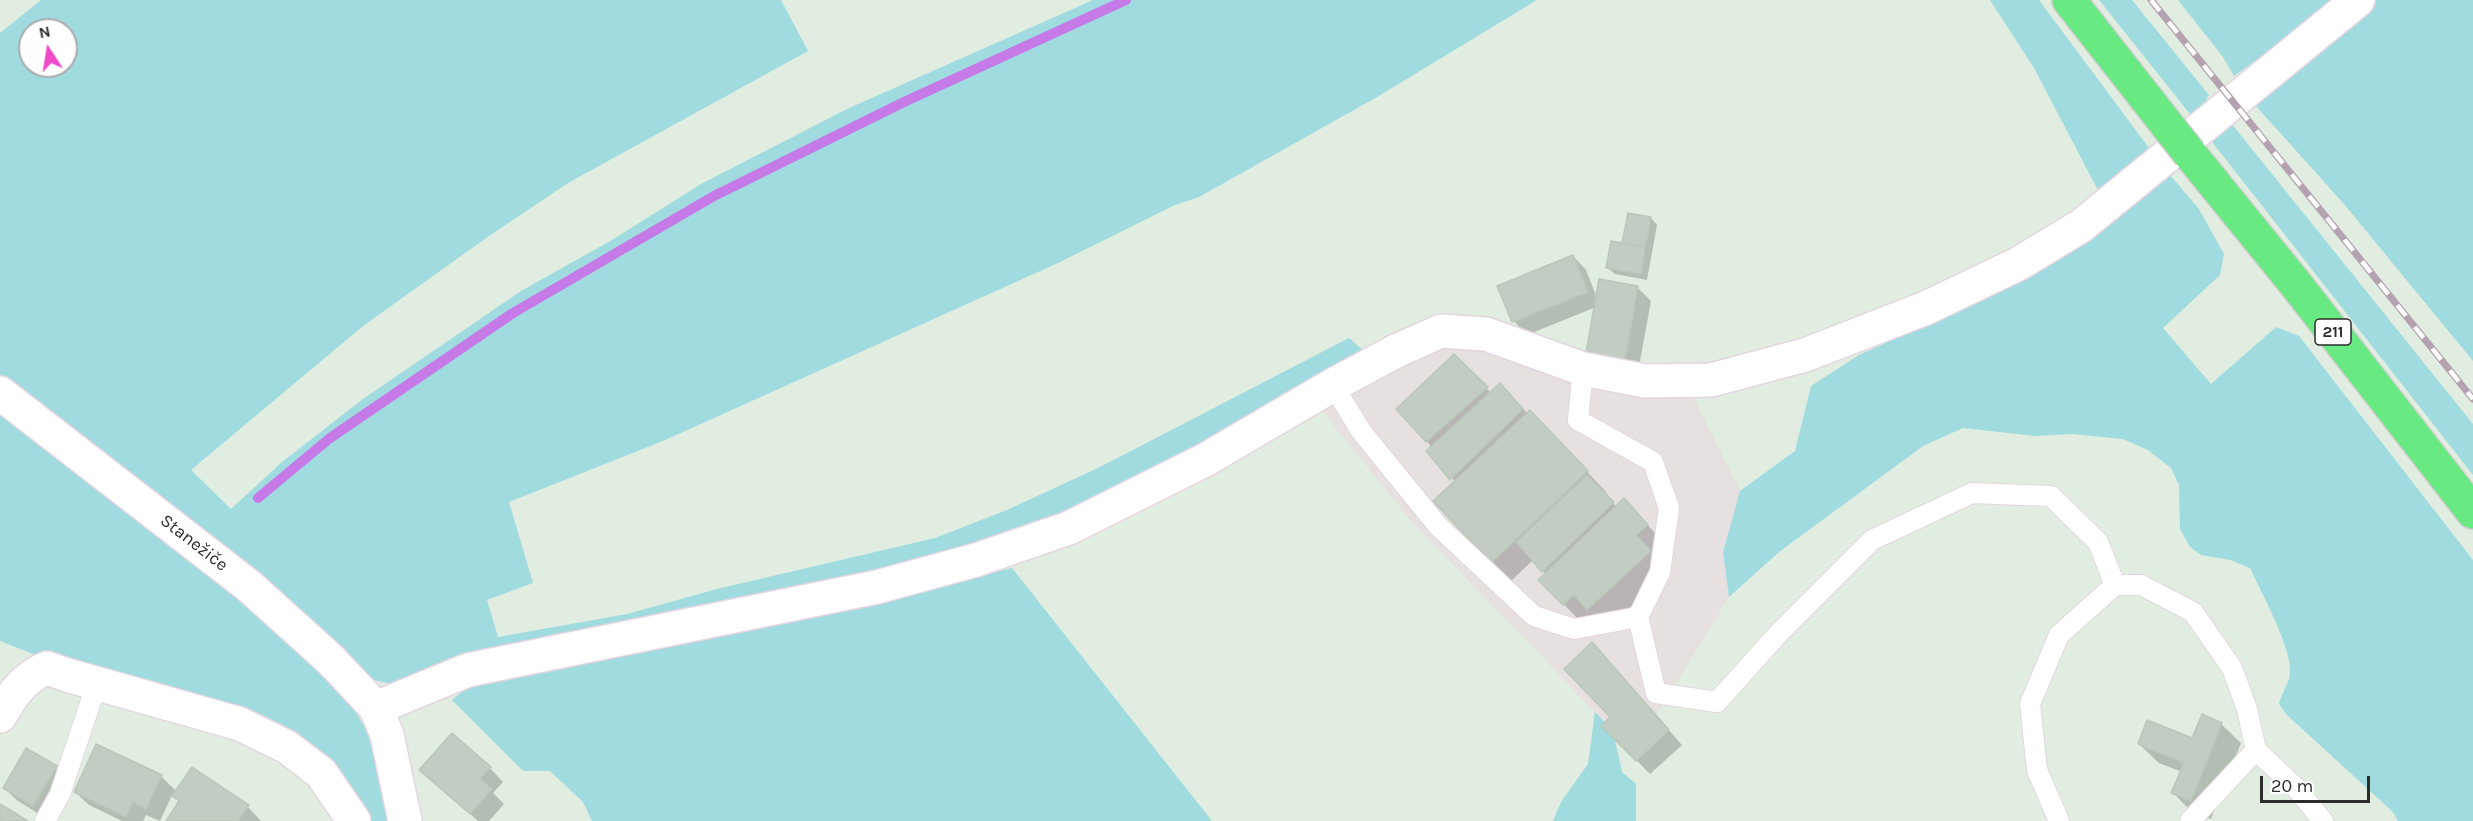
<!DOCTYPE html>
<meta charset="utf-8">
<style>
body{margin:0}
#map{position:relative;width:2473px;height:821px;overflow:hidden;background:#e0ede0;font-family:Karla,sans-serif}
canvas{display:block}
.north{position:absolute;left:18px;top:18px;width:60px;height:60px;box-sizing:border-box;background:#fff;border:2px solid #ababab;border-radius:50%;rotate:348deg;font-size:16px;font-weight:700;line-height:24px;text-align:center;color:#2c2c2c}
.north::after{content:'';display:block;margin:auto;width:21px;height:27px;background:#f04ac9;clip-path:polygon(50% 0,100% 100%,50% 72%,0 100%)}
.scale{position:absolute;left:2260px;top:776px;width:110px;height:27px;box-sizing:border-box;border:3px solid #2c2c2c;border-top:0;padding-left:8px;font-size:18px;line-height:21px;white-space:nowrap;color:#2c2c2c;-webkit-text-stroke:4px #fff;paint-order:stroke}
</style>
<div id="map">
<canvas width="2473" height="821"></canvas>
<div class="north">N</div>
<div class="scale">20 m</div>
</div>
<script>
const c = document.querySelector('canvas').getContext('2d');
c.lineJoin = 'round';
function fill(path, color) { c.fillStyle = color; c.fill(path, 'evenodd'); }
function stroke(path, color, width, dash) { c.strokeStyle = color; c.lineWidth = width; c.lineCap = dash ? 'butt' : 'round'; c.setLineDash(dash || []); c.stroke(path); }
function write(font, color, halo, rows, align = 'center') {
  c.font = font + ' Karla,sans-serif'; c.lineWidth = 6; c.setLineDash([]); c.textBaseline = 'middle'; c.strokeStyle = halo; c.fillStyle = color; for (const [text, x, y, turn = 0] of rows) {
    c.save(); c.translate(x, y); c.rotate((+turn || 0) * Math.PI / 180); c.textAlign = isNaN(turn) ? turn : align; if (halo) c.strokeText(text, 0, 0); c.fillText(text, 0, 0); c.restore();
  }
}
fill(new Path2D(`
 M1446 347 1494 350 1631 390 1693 397 1740 491 1723 552 1729 597 1647 731H1613L1411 521 1322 411 1375 378Z`), '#e6e0e1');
fill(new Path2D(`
 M41 0H781L808 51 568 183 489 236 363 326 191 470 231 509 282 462 363 399 521 291 612 240 701 184 847 109 1093 0H1537L1377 97 1199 197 1175 205 1058 263 663 441 509 502 533 583 487 600 498 637 627 614 717 589 935 538 1007 510 1100 467 1349 338 1365 352 1303 389 1116 490 1049 523 971 550 391 684 370 679 0 380V33ZM30 30H66V66H30Z
 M1990 0H2039L2149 148 2101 196 2034 68Z
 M2099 0H2132L2209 95 2206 99 2207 101 2190 114Z
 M2178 0H2334L2290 36 2234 76 2223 57Z
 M2376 0H2473V361L2344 204 2255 105 2319 53Z
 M2231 123 2473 424V475L2209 138Z
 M2169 174 2199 209 2224 254 2220 275 2163 328 2211 384 2276 327 2299 336 2473 560V821H2398L2393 812 2287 715 2279 704C2281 693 2290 683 2290 673 2292 648 2261 592 2250 568L2230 560 2201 555 2190 547 2180 529 2179 485 2171 468 2148 450 2123 439 2072 434 2035 436 1963 428 1923 446 1779 552 1729 597 1723 552 1740 491 1795 451 1811 386 1859 355 1914 330Z
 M0 410 178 548 287 637 350 702 367 731 391 821H365L330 770 0 641Z
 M1012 568 1212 821H592L583 802 550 771H523L452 700 470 685 805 617Z
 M1595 712 1613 731 1622 772 1636 784V821H1553L1561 802 1588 764Z`), '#a0dbe0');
fill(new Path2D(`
 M1629 215 1651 218 1657 225 1647 280 1615 274 1608 268 1623 245Z
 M1573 256 1586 270 1597 298 1637 287 1651 301 1638 372 1588 352 1596 307 1527 335 1514 321Z
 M1454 356 1491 393 1513 398 1528 414 1549 431 1606 492 1604 494 1617 507 1643 520 1666 545 1669 571 1608 628 1593 614 1583 624 1540 580 1546 574 1533 560 1511 581 1492 561 1455 482 1427 441Z
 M1605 658 1682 745 1650 774 1603 726 1612 717Z
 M2221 724 2241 743 2211 819 2192 812 2173 793 2182 772 2159 763 2139 744 2193 740Z
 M56 768 69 781 47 819 18 801 4 788Z
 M490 768 503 782 493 793 504 804 489 821H478L435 783Z
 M192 769 248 807 261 821H168L180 802 172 795 160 821 146 815 143 821H122L89 805 75 792 161 776 177 792Z`), '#0003');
stroke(new Path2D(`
 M258 498 330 438 513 313 714 196 904 102 1126 0`), '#c57ae8', 10);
const building = new Path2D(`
 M1628 213 1651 217 1645 247 1622 243Z
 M1611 241 1645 247 1641 274 1606 268Z
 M1573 255 1588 292 1512 322 1497 286Z
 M1599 279 1638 286 1625 359 1586 353Z
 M1454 354 1488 387 1426 442 1396 409Z
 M1500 383 1523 409 1450 480 1426 451Z
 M1530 410 1588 471 1491 563 1433 501Z
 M1587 475 1614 502 1542 572 1516 542Z
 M1624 498 1648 525 1636 535 1651 551 1587 610 1574 595 1563 605 1538 580Z
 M1592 642 1669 730 1636 761 1601 726 1610 717 1564 669Z
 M2202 714 2222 723 2191 801 2171 793 2184 763 2138 744 2147 720 2192 738Z
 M452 733 491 767 480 779 492 789 470 814 419 770Z
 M96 744 162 775 146 809 133 802 126 817 74 792Z
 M26 748 57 766 33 806 3 788Z
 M192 767 249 805 238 821H166L179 801 172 796Z
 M0 804 28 821H0Z`);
fill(building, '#c2ccc2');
stroke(building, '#b9c8ba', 1.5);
const lane = new Path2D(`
 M1583 369 1578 420 1653 462 1669 508 1660 572 1638 617 1656 693 1717 702 1778 634 1872 540 1972 493 2051 496 2098 542 2115 585 2059 635 2030 704 2037 770 2059 821
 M1333 385 1361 431 1438 526 1534 616 1574 629 1638 617
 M2115 585H2141L2193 612 2232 668 2247 709 2256 750
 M45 821 60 794 97 683
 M2190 821 2256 750 2297 789 2323 821`);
const street = new Path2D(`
 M0 393 249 586 331 660 376 708 387 735 405 821
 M376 708 468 670 877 587 976 560 1069 528 1205 460 1333 385 1396 351 1441 331 1486 334 1583 369 1645 381 1711 380 1805 355 1926 308 2018 264 2081 226 2358 0
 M0 716C12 695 24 677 47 668L67 675 240 724 287 747 321 773 354 821`);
const primary = new Path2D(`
 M2069 0 2171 130
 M2190 154 2298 287 2473 512`);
stroke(lane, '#e4d5e0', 22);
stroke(street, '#e4d5e0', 36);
stroke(primary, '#ccc', 36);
stroke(lane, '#fff', 20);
stroke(street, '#fff', 33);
stroke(primary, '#69e981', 33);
const rail = new Path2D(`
 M2151 0 2473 399`);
stroke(rail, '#b5a2b0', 7);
stroke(rail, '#fff', 4.5, [14]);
const primaryBridge = new Path2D(`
 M2171 130 2190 154`);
stroke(primaryBridge, '#ccc', 36, []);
stroke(primaryBridge, '#69e981', 33);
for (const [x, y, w] of [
 [2333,332,36]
]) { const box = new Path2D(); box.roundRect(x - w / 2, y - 13, w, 26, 4.5); c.fillStyle = '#fff'; c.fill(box); stroke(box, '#2c2c2c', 1.5); }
write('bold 16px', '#2c2c2c', null, [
 ["211",2333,332]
]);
write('18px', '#2c2c2c', '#fff', [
 ["Stanežiče",194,543,38]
]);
</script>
